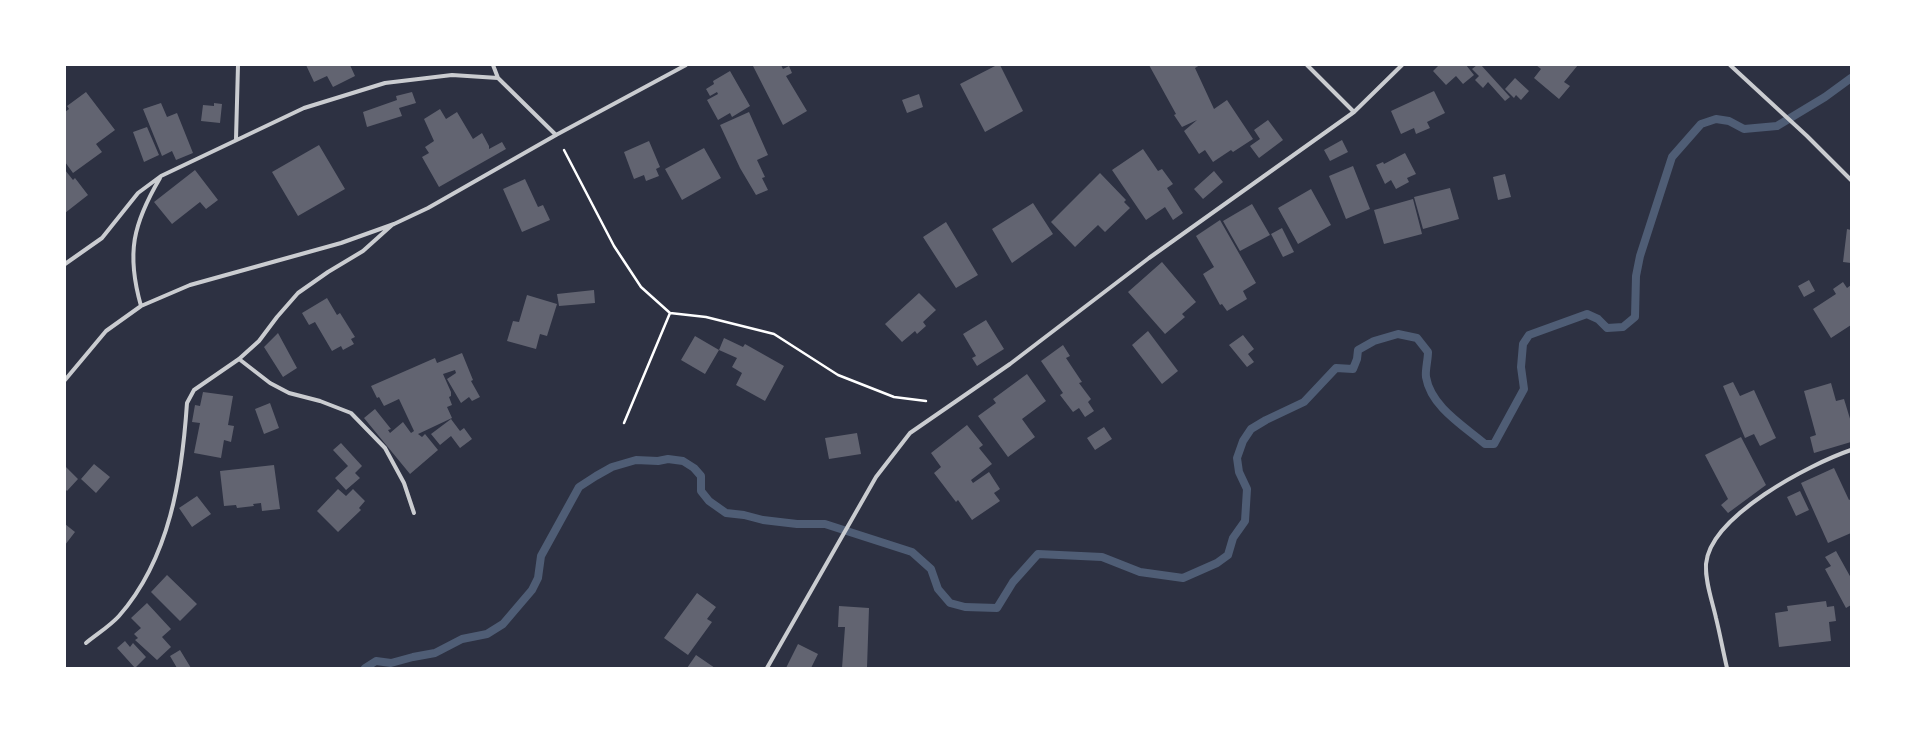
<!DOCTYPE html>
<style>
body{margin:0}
#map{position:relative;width:1916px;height:733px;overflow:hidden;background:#2d3142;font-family:Mulish,sans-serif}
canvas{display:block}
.frame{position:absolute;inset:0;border:66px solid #fff;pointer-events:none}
</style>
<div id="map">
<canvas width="1916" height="733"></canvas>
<div class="frame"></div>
</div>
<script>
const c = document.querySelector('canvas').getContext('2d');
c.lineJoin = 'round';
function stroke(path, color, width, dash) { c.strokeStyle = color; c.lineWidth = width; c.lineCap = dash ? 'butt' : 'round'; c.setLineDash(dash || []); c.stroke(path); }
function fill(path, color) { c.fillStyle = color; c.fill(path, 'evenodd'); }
stroke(new Path2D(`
 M365 668 376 661 391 663 413 657 435 653 462 639 487 634 503 624 532 590 538 578 541 556 579 487 596 476 612 467 636 460 658 461 668 459 683 461 694 468 701 476V491L709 501 726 513 744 515 763 520 797 524H825L912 552 931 569 938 589 950 603 965 607 997 608 1013 582 1038 554 1102 557 1140 572 1183 578 1217 563 1228 555 1233 538 1245 521 1247 489 1239 472 1237 458 1243 441 1251 429 1266 420 1304 402 1336 368 1353 369 1357 359 1358 350 1374 341 1398 334 1417 338 1428 352C1428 360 1425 370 1426 377 1431 407 1464 426 1485 444H1494L1524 389 1521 367 1523 344 1529 335 1587 314 1598 319 1607 328 1623 327 1635 317 1636 276 1640 256 1672 157 1701 124 1716 119 1729 121 1744 129 1777 126 1825 97 1851 78`), '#4f5d75', 8);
fill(new Path2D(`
 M306 65H350L355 76 333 87 327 76 314 82Z
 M755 65H781L783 69 789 66 792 73 786 76 807 111 783 125 753 66Z
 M997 65H1000L1023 111 985 132 960 84Z
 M1149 65H1200L1195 68 1214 109 1227 100 1253 139 1233 152 1231 150 1213 162 1205 150 1199 154 1184 131 1197 120 1182 127 1174 115 1176 114Z
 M1439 65H1466L1474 75 1463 84 1456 76 1446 85 1433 71Z
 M1477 65H1481L1510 97 1505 101 1488 82 1483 88 1475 80 1479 76 1472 69Z
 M1536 65H1578L1564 82 1570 86 1559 99 1534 78 1541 69Z
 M730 71 750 106 732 117 730 113 718 120 707 100 718 94 717 92 710 96 706 89 714 84 713 81Z
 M1515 78 1529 91 1521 100 1516 95 1514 98 1505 89Z
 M1434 91 1445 113 1427 122 1430 128 1416 134 1414 128 1401 134 1391 111Z
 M86 92 115 130 96 144 102 152 73 173 65 162V112L69 109 67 106Z
 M412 92 416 103 399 108 402 116 367 127 363 112 397 100 396 96Z
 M919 94 923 107 907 113 902 100Z
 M161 103 167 117 177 113 193 153 176 160 172 151 162 156 143 109Z
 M214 103 222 104 220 123 201 121 203 105 214 106Z
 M440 109 446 119 457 112 473 139 482 133 489 146V149L502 142 506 149 439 187 422 157 429 153 425 147 434 141 424 119Z
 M749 112 768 155 757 160 765 177 762 178 768 190 756 195 740 168 720 125Z
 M1268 120 1283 140 1259 158 1250 146 1260 139 1254 130Z
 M147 127 159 155 144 162 133 132Z
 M1342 140 1348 152 1330 161 1324 150Z
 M649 141 660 167 656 169 659 176 646 181 644 175 634 179 624 152Z
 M319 145 345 189 298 216 272 172Z
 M704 148 721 178 682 200 665 169Z
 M1143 149 1158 171 1162 169 1173 184 1167 188 1183 213 1173 220 1165 207 1146 220 1112 170Z
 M1405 153 1416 174 1407 178 1409 182 1396 189 1391 180 1385 184 1376 165 1383 162 1384 164Z
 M1353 166 1370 209 1346 219 1329 176Z
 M65 170 73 180 75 178 88 195 65 213Z
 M195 170 218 200 206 209 200 202 172 224 154 202Z
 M1214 171 1223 182 1203 199 1194 189Z
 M1100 173 1126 200 1124 202 1130 208 1105 232 1098 225 1075 247 1051 222Z
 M1505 174 1511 197 1498 200 1493 177Z
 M525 179 538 207 543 205 550 220 522 232 503 189Z
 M1450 188 1459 219 1423 229 1414 197Z
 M1311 189 1331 225 1298 244 1278 208Z
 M1413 199 1422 234 1384 244 1374 210Z
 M1033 203 1053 234 1012 263 992 229Z
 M1252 204 1270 235 1240 251 1223 221Z
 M1220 220 1256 283 1243 291 1247 299 1227 311 1222 304 1220 305 1203 274 1214 267 1196 236Z
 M946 222 978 275 956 288 923 237Z
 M1282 228 1294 252 1283 257 1271 234Z
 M1847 229 1851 230V263L1843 262Z
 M1162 262 1196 302 1182 314 1185 317 1165 334 1128 292Z
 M1809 280 1815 291 1804 297 1798 286Z
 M1843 282 1847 288 1851 285V325L1831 338 1813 309 1836 294 1833 289Z
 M594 290 595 303 559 306 557 294Z
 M919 293 936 310 923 322 926 326 917 334 915 331 902 342 885 324Z
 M527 295 557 304 547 336 540 334 536 349 507 341 513 321 519 322Z
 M327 298 337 315 340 313 355 337 351 339 354 344 343 350 341 346 332 351 315 322 309 325 302 313Z
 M986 320 1004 349 977 366 972 358 976 356 963 334Z
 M1148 331 1178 371 1162 384 1132 345Z
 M278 333 297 368 283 377 264 347Z
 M1243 335 1254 349 1248 354 1254 362 1247 367 1229 345Z
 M695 336 719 350 705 374 681 360Z
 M724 338 743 347 745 344 784 366 765 401 736 385 742 373 732 367 737 358 719 350Z
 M1063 345 1070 356 1066 358 1082 382 1079 383 1091 399 1088 402 1094 411 1085 417 1079 408 1073 412 1060 395 1063 393 1041 361Z
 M462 353 473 380 471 381 480 397 472 401 469 397 461 403 447 379 456 373 455 370 443 374 451 392V396L449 397 452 405 447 407 452 418 418 434 422 437 425 434 438 450 410 474 364 418 375 409 391 429 388 430 390 433 403 422 411 433 414 431 399 399 384 406 379 397 377 398 371 386 435 358 437 363Z
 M1027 374 1046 401 1022 419 1035 437 1008 457 978 416 996 403 993 399Z
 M1733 382 1740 396 1754 390 1776 438 1760 446 1754 434 1745 438 1723 386Z
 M1831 383 1836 401 1844 399 1851 422V442L1814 453 1810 437 1816 435 1804 391Z
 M203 392 233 396 228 425 234 426 231 442 224 440 221 458 194 453 200 423 192 422 195 405 200 406Z
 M270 403 279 428 264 434 255 409Z
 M451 419 460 431 464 428 472 439 460 448 451 436 440 445 431 434Z
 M967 425 983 445 979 448 992 464 971 480 973 483 989 472 1000 489 994 493 1000 501 972 520 958 500 956 502 934 473 941 467 931 453Z
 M1104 427 1112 439 1095 450 1087 438Z
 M857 433 861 454 829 459 825 438Z
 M1741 437 1766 485 1728 513 1721 505 1728 499 1705 455Z
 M341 443 362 466 355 473 360 478 346 490 335 478 348 466 333 450Z
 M94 464 110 477 96 493 81 479Z
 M274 465 280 509 262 511 261 503 253 504 254 506 237 508 236 505 224 506 220 471Z
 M65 466 78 479 67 491 65 489Z
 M1834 468 1849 500 1851 499V533L1828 543 1801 483Z
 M338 489 346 496 353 489 365 501 359 508 361 510 338 532 317 511Z
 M1800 491 1809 510 1796 516 1787 497Z
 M197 496 211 514 192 527 179 508Z
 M65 524 75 532 65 545Z
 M1836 551 1851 578V605L1846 608 1825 569 1831 566 1825 557Z
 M167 575 197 604 180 621 151 592Z
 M697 593 716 607 707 619 712 622 688 655 664 638Z
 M1826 601 1827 607 1834 606 1836 621 1829 622 1831 641 1779 647 1775 613 1788 611 1787 606Z
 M147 603 171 629 162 637 171 647 157 660 135 640 138 638 134 634 141 628 131 618Z
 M839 606 869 608 867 668H842L845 627H838Z
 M125 641 130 647 133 643 146 657 135 668 117 648Z
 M798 644 818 654 811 668H786Z
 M180 650 191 668H177L170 656Z
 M696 655 715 668H687Z`), '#626471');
stroke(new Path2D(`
 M564 150 614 246 641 287 670 313 624 423
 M670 313 706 317 774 334 838 375 894 397 926 401`), '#fff', 2.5);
stroke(new Path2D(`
 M493 65 498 78 556 135
 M1307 65 1354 112
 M1730 65 1807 136 1851 180
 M236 139 238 65
 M65 264 102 238 138 193 161 176 304 108 385 83 452 75 498 78
 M141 306C126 253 133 224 160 178
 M239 359 270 383 289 393 320 401 351 413 385 448 404 483 414 513
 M65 380 106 331 141 306 190 285 341 243 394 224 428 208 556 135 686 65
 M86 643C97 634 110 626 119 616 170 558 182 477 187 403L194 390 239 359 259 341 277 317 298 293 328 272 363 251 392 225
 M767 668 876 477 910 433 1010 364 1149 258 1354 112 1402 65
 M1727 668C1723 651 1720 634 1716 618 1712 600 1705 582 1706 564 1710 516 1810 464 1851 450`), '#caccd0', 4);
</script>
